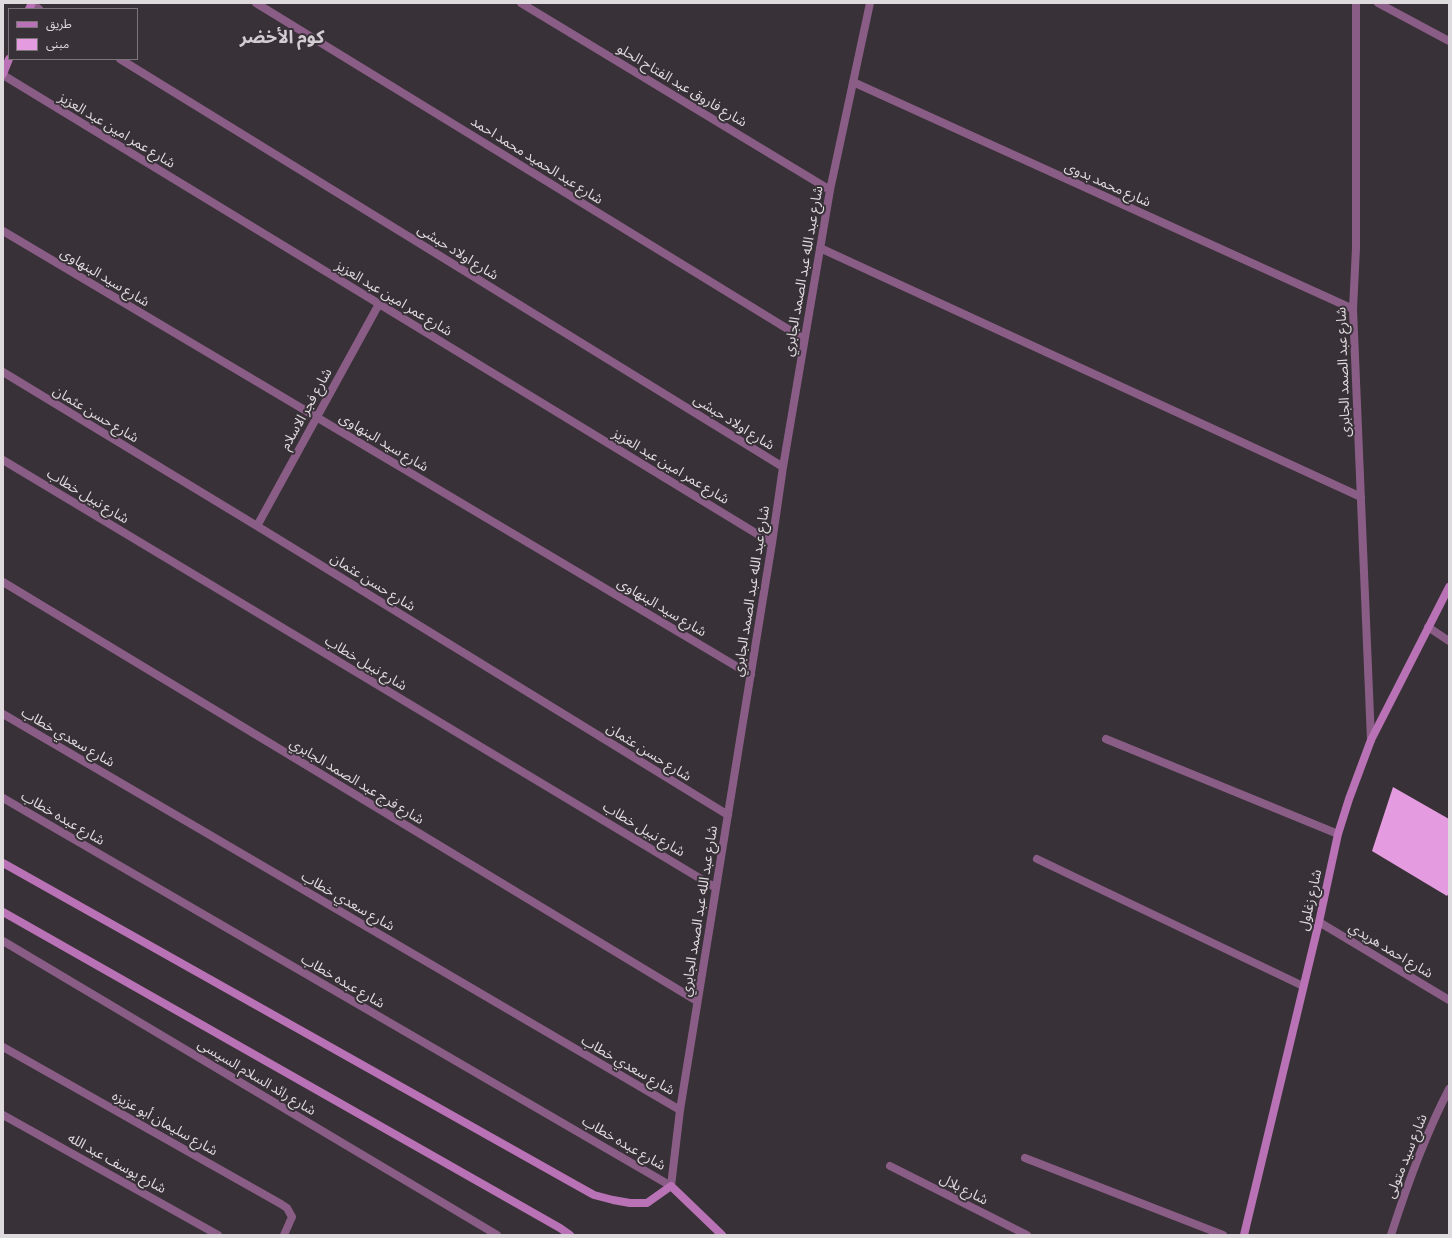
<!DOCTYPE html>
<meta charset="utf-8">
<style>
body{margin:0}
#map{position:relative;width:1452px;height:1238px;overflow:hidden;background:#383137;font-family:Commissioner,"Noto Sans Arabic",sans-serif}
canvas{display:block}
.frame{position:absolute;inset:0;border:4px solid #dfdade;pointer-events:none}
.legend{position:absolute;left:8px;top:8px;width:130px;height:52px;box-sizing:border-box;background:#383137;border:1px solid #7b757a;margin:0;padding:5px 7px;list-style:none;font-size:12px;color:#dfdade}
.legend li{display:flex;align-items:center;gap:8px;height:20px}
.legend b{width:20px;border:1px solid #7b757a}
</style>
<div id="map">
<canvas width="1452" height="1238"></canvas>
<div class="frame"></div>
<ul class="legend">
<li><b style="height:5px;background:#b972b5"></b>طريق</li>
<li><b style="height:11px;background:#e59be0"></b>مبنى</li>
</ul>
</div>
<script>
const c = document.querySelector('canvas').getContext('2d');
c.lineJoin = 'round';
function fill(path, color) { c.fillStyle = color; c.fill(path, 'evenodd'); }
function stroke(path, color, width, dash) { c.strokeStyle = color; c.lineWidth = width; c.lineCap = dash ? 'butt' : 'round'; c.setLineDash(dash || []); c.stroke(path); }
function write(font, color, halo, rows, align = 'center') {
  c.font = font + ' Commissioner,"Noto Sans Arabic",sans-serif'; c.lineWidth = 4; c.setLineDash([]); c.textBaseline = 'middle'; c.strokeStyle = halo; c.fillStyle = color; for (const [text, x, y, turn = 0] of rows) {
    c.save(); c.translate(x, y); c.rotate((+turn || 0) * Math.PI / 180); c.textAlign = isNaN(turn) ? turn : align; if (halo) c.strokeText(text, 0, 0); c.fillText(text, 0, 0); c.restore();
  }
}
fill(new Path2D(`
 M1393 787 1449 819V893L1447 896 1372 851Z`), '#e59be0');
stroke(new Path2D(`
 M256 3 804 339
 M521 3 830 190
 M1356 3V248L1353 309 1371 740
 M1378 3 1449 41
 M31 4 39 9
 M120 59 783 467
 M3 75 772 543
 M853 82 1353 309
 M3 231 751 675
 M820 248 1361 497
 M3 372 257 526 728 815
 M3 460 716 888
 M257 526 379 304
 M3 582 697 1001
 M1428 627 1449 641
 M3 714 680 1110
 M1106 739 1338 834
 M3 798 671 1186 680 1110 772 543 783 467 830 190 870 3
 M1037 859 1303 986
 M1319 922 1449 1000
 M3 941 497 1235
 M3 1047 281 1204 287 1208 292 1217 284 1235
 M3 1115 218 1235
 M1025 1158 1223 1235
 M890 1166 1027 1235
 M1391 1235C1407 1185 1425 1135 1449 1089`), '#8a5d87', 8);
stroke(new Path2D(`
 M29 9 32 3
 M3 74 9 59
 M3 863 576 1185 594 1195 613 1200 630 1203H647L671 1186 722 1235
 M3 912 560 1228 570 1235
 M1244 1235 1319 922 1338 834 1349 799 1371 740 1449 587`), '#b972b5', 8);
write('14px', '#dfdade', '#383137', [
 ["شارع فاروق عبد الفتاح الحلو",682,85,31],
 ["شارع عمر امين عبد العزيز",117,130,31],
 ["شارع عبد الحميد محمد احمد",537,160,32],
 ["شارع محمد بدوى",1108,184,24],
 ["شارع اولاد حبشى",458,252,32],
 ["شارع عبد الله عبد الصمد الجابري",803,271,-80],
 ["شارع سيد البنهاوى",105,277,31],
 ["شارع عمر امين عبد العزيز",394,298,31],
 ["شارع عبد الصمد الجابرى",1343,372,-92],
 ["شارع فجر الاسلام",306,409,-61],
 ["شارع حسن عثمان",96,414,31],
 ["شارع اولاد حبشى",734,422,32],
 ["شارع سيد البنهاوى",384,442,31],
 ["شارع عمر امين عبد العزيز",671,466,31],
 ["شارع نبيل خطاب",88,496,31],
 ["شارع حسن عثمان",373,582,32],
 ["شارع عبد الله عبد الصمد الجابري",751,591,-81],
 ["شارع سيد البنهاوى",662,607,31],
 ["شارع نبيل خطاب",366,663,31],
 ["شارع سعدي خطاب",68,737,30],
 ["شارع حسن عثمان",649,752,32],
 ["شارع فرج عبد الصمد الجابري",357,781,31],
 ["شارع عبده خطاب",63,818,30],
 ["شارع نبيل خطاب",644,829,31],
 ["شارع زغلول",1310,900,-77],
 ["شارع سعدي خطاب",348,901,30],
 ["شارع عبد الله عبد الصمد الجابري",699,911,-81],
 ["شارع احمد هريدي",1391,950,31],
 ["شارع عبده خطاب",343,981,30],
 ["شارع سعدي خطاب",628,1065,30],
 ["شارع رائد السلام السيسى",257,1077,31],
 ["شارع سليمان أبو عزيزه",165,1123,29],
 ["شارع عبده خطاب",624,1143,30],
 ["شارع سيد متولى",1406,1156,-68],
 ["شارع يوسف عبد الله",117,1163,29],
 ["شارع بلال",964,1189,27]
]);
write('bold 18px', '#d4ccd3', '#383137', [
 ["كوم الأخضر",282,37]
]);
</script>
